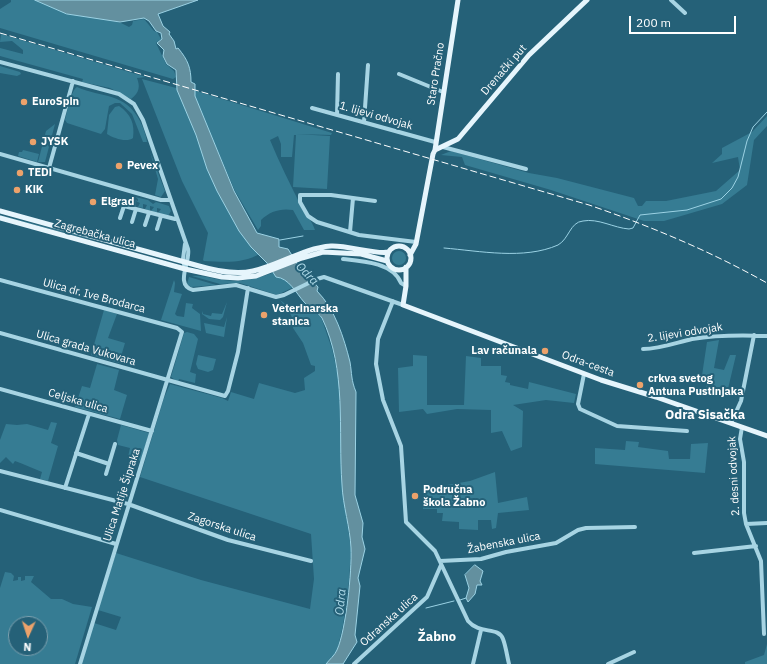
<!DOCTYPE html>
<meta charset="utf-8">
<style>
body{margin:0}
#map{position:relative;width:767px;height:664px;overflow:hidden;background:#256178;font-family:"IBM Plex Sans",sans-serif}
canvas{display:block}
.north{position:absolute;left:8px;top:616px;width:40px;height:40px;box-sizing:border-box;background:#256178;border:1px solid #7ca0ae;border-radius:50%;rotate:183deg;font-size:11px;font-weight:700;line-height:16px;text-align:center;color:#fff}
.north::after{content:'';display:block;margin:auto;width:14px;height:18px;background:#eca26b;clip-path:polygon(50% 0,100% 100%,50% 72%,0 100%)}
.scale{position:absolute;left:629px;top:16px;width:107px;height:18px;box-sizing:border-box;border:2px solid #fff;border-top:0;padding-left:5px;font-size:12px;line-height:14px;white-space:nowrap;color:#fff;-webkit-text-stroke:3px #256178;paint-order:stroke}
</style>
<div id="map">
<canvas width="767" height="664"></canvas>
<div class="north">N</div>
<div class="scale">200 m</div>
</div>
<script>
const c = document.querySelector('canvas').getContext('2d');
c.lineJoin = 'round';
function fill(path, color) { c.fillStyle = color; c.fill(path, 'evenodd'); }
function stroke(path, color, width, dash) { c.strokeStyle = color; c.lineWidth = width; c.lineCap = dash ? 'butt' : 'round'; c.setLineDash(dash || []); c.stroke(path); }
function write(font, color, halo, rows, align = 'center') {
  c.font = font + ' "IBM Plex Sans",sans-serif'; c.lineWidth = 4; c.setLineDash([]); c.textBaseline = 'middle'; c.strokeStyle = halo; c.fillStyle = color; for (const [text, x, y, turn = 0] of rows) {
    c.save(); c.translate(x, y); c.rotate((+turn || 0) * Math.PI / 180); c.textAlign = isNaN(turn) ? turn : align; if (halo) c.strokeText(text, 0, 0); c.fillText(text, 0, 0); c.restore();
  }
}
fill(new Path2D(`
 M11 0H35L121 23 129 27 132 25 133 21 144 19 154 31 157 32 161 39 156 43 166 64 174 71 176 77 173 79 0 28V9L11 2Z
 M1 34 146 77 137 78C140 86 140 92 131 99L110 88 82 82 83 79 0 56V48L23 54V50L12 41 0 42Z
 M0 66 20 72 21 74 17 76 0 73Z
 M142 79 180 89 261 253C243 264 225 262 204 261L203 260 208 233 182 181Z
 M77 87C102 98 125 92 140 121 143 127 146 135 147 142H143L132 114 120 103H115L109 106 105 129 101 134 67 123 65 120C67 113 71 90 77 87Z
 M193 90 332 133 331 135 296 134 330 136 327 189 293 187 296 135H294L292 157H281V144L278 136 270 140C279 162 290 184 301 206 306 214 312 221 315 230H304L293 210C281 208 270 211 261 220V226L258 230 235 191 195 98Z
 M119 106C131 114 135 124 133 138 127 143 113 138 107 134L109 115 115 107Z
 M767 116V126L754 140 747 185 722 204 664 221H644L551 190 465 165 462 157 441 155 451 151 529 173 557 178 634 198 638 206H642L646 201H666L716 191 740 170 738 157 712 163 722 154V148L752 132Z
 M55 124 45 162H38L46 131Z
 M23 150 39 154 37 162 18 156 19 152H22Z
 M150 152 165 191 161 197 155 195 158 179Z
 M135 197 148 200 153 204 156 202 169 206 171 211 168 216 158 213 161 209 157 208V213L151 211 154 207 150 206V211L145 209 147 205 143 204V208L138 207 140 203 136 201V206L127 205 126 203 127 202 134 204 135 200 138 201V199Z
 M0 215 92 239 93 240 0 216Z
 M392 258a7 7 0 1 1 14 0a7 7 0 1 1-14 0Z
 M281 270 296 286 277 295 240 283 220 284 192 276C202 275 213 279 223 280 243 283 262 277 281 270Z
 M189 277 216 285 191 287 187 284Z
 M174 280 175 283 174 292 182 294 175 314 177 316 184 317 186 303 193 304 192 308 200 314 201 331 161 320Z
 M280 300 296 312 306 305 321 317 332 349 339 380 342 486 351 549 349 581 343 625 337 651 326 664H81L94 623 116 630 121 617 98 610 116 553 201 580 310 609 314 579 311 534 140 477 164 398 170 384 222 398 228 401 231 392 254 399 259 383 295 393 305 390 304 378 315 371V366L311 365 303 343 293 328C296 318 286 308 280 300Z
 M227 302 223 317 220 320 209 319 202 314V311L203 314 211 316 212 313 222 314Z
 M104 310 117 314 108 338 125 343 119 363 91 355Z
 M227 317 224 337 206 333 204 323 224 327Z
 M187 332 194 334 198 339 190 372 196 374 195 383 179 379 178 382 171 377 184 333Z
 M719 340 714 368 724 370 730 355H736L727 393 706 390 707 383 701 382 707 342Z
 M198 355 216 359 213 370 208 372 198 369 196 364Z
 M413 355 427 356V405H464L466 356 481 358V366H501V375L507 376 505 382 510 383V385L528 389 529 382 576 394 574 403 546 400 513 405 523 411 522 447 511 451 502 431 491 433V410L457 409 427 414 423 409 399 412 398 368 413 366Z
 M97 364 119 370 114 390 127 395 120 419 75 407 82 386 90 388Z
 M51 422 57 423 51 443 58 446 48 481 40 479 42 472C32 468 24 464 15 461L13 464 6 457 0 463V440L6 424 17 425 27 424 48 430Z
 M121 425 149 433 141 461 128 457 130 448 118 445 117 440Z
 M626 441 639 442 638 447 668 451 669 459H690L691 444 708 443 705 473 595 464V448L625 450Z
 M495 472 498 503 527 497 529 510 498 513 496 528 492 529 491 520H478V530L459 529V522L442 521 443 513H437V509H423L424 489 470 481Z
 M5 572 11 573 14 576 13 581 18 580V577H21V581L25 580V576H34L31 582 51 599H62L73 604 92 607 75 664H0V588ZM16 624H40V648H16Z
 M767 644V664H745V662L764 655Z`), '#367c93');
const water = new Path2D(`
 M35 0H198L158 14 163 26 170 32 169 34 174 41 176 49 178 48C188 60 191 68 191 82L195 84V96L234 191 257 233 279 239V247L288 249 298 265 318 287 317 291C335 309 344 338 350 362 352 374 351 380 356 392L355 495 363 523 362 537 365 549 358 578 360 586 355 635 357 642 343 664H326C329 660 335 655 337 650 346 630 352 571 351 548 350 527 343 506 342 485 338 430 347 370 322 318 318 312 309 308 304 302 296 293 289 278 276 277L267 263 251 247 239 231 217 191 207 169 196 135 177 90 176 70 167 64 163 56 164 50 157 43 162 39 161 33 156 31 149 21 144 18 120 22 67 14Z
 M475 565 483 571 480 581 482 585H477L475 594 468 602 466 598 469 588 465 575Z`);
fill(water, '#63909f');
stroke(water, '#9bd2e4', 1);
stroke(new Path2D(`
 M280 240 303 236
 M444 248C480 251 524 260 558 245 569 239 570 222 583 221 598 218 614 228 629 229L633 228 640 215 687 210 721 199 732 188 738 177 747 141 753 127 767 112
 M460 600 466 598
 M426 608 454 601`), '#9bd2e4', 1);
stroke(new Path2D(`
 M671 0 685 13
 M0 62 119 94 134 104 143 120 188 249C191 261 174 285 193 290L236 285 276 297 284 295 317 279 324 277 403 305
 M399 74 443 92
 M312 108 435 142
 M337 115 338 74
 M364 122 368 65
 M443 147 526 169
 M0 154 161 200H171
 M49 168 73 81
 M375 201 331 195H300V202L308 216 317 222 359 235 416 242
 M120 218 124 206 175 219
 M132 222 136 209
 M145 225 149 213
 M157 229 161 216
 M350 232 353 198
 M343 259C363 261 393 263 401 283L406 286
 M185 269 183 259 185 244
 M0 280 177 328 182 332 80 664
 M393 301 378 339 376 364 383 400 401 446 406 522 435 551 468 621C480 635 498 626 503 639 506 647 507 656 509 664
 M0 333 225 396 228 391 238 352 248 288
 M643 349C660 349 675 343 692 339 716 335 742 335 767 336
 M584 374 578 404 580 409 617 426 687 431
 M0 389 152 431
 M731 423 741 401 754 335
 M742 427 740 439 744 462V513L746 524 761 561 764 634
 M76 453 109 464
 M0 471 128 504 228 540 311 561
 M106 474 115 444
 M65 488 89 414
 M0 510 116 544
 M746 524 767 523
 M694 553 756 546
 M440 561 481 559 506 552 556 543 578 530 586 528 635 527
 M354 664 427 597 441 565
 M473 664 481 630
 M608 664 634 652`), '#a7d4e3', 4);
stroke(new Path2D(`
 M435 150 458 139 529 55 587 0
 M435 150 458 0
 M0 211 199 266C216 271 236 275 253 271 280 265 303 248 331 246 346 245 378 255 388 252
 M0 218 185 269 222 277 238 278 256 276 302 258 323 252 361 254 387 261
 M387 258a12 12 0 1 1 24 0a12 12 0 1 1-24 0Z
 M410 255 416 244 433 154 435 150
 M406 267V286L403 305 601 380 656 397 767 436`), '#e6f5fc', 5);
stroke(new Path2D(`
 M0 33 589 205C650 226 710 251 767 283`), '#fff', 1, [7, 3]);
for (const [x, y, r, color] of [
 [24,102,4,"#eca26b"],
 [33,142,4,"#eca26b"],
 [119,166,4,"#eca26b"],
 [20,173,4,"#eca26b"],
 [17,190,4,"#eca26b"],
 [93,202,4,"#eca26b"],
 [264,315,4,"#eca26b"],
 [545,351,4,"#eca26b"],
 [640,385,4,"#eca26b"],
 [415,496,4,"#eca26b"]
]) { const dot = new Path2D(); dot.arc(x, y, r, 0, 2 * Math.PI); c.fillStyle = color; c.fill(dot); stroke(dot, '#256178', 1.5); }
write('11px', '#fff', '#256178', [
 ["Drenački put",504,70,-49],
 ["Staro Pračno",436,74,-81],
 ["1. lijevi odvojak",376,116,16],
 ["Zagrebačka ulica",95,234,15],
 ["Ulica dr. Ive Brodarca",94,296,15],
 ["2. lijevi odvojak",685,333,-9],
 ["Ulica grada Vukovara",86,348,16],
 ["Odra-cesta",588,364,20],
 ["Celjska ulica",78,401,16],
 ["2. desni odvojak",734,476,-93],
 ["Ulica Matije Šipraka",122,495,-72],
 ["Zagorska ulica",222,527,18],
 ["Žabenska ulica",504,543,-11],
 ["Odranska ulica",389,620,-42]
]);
write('bold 11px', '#fff', '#256178', [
 ["EuroSpin",32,102],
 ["JYSK",41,142],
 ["Pevex",127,166],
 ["TEDi",28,173],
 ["KiK",25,190],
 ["Elgrad",101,202],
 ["Veterinarska",272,309],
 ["stanica",272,322],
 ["Lav računala",537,351,"right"],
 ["crkva svetog",648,379],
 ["Antuna Pustinjaka",648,392],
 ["Područna",423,490],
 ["škola Žabno",423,503]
], 'left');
write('italic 12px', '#b2ddeb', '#256178', [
 ["Odra",307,274,46],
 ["Odra",341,602,-85]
]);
write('bold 13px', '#fff', '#256178', [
 ["Odra Sisačka",705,415],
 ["Žabno",437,637]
]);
</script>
